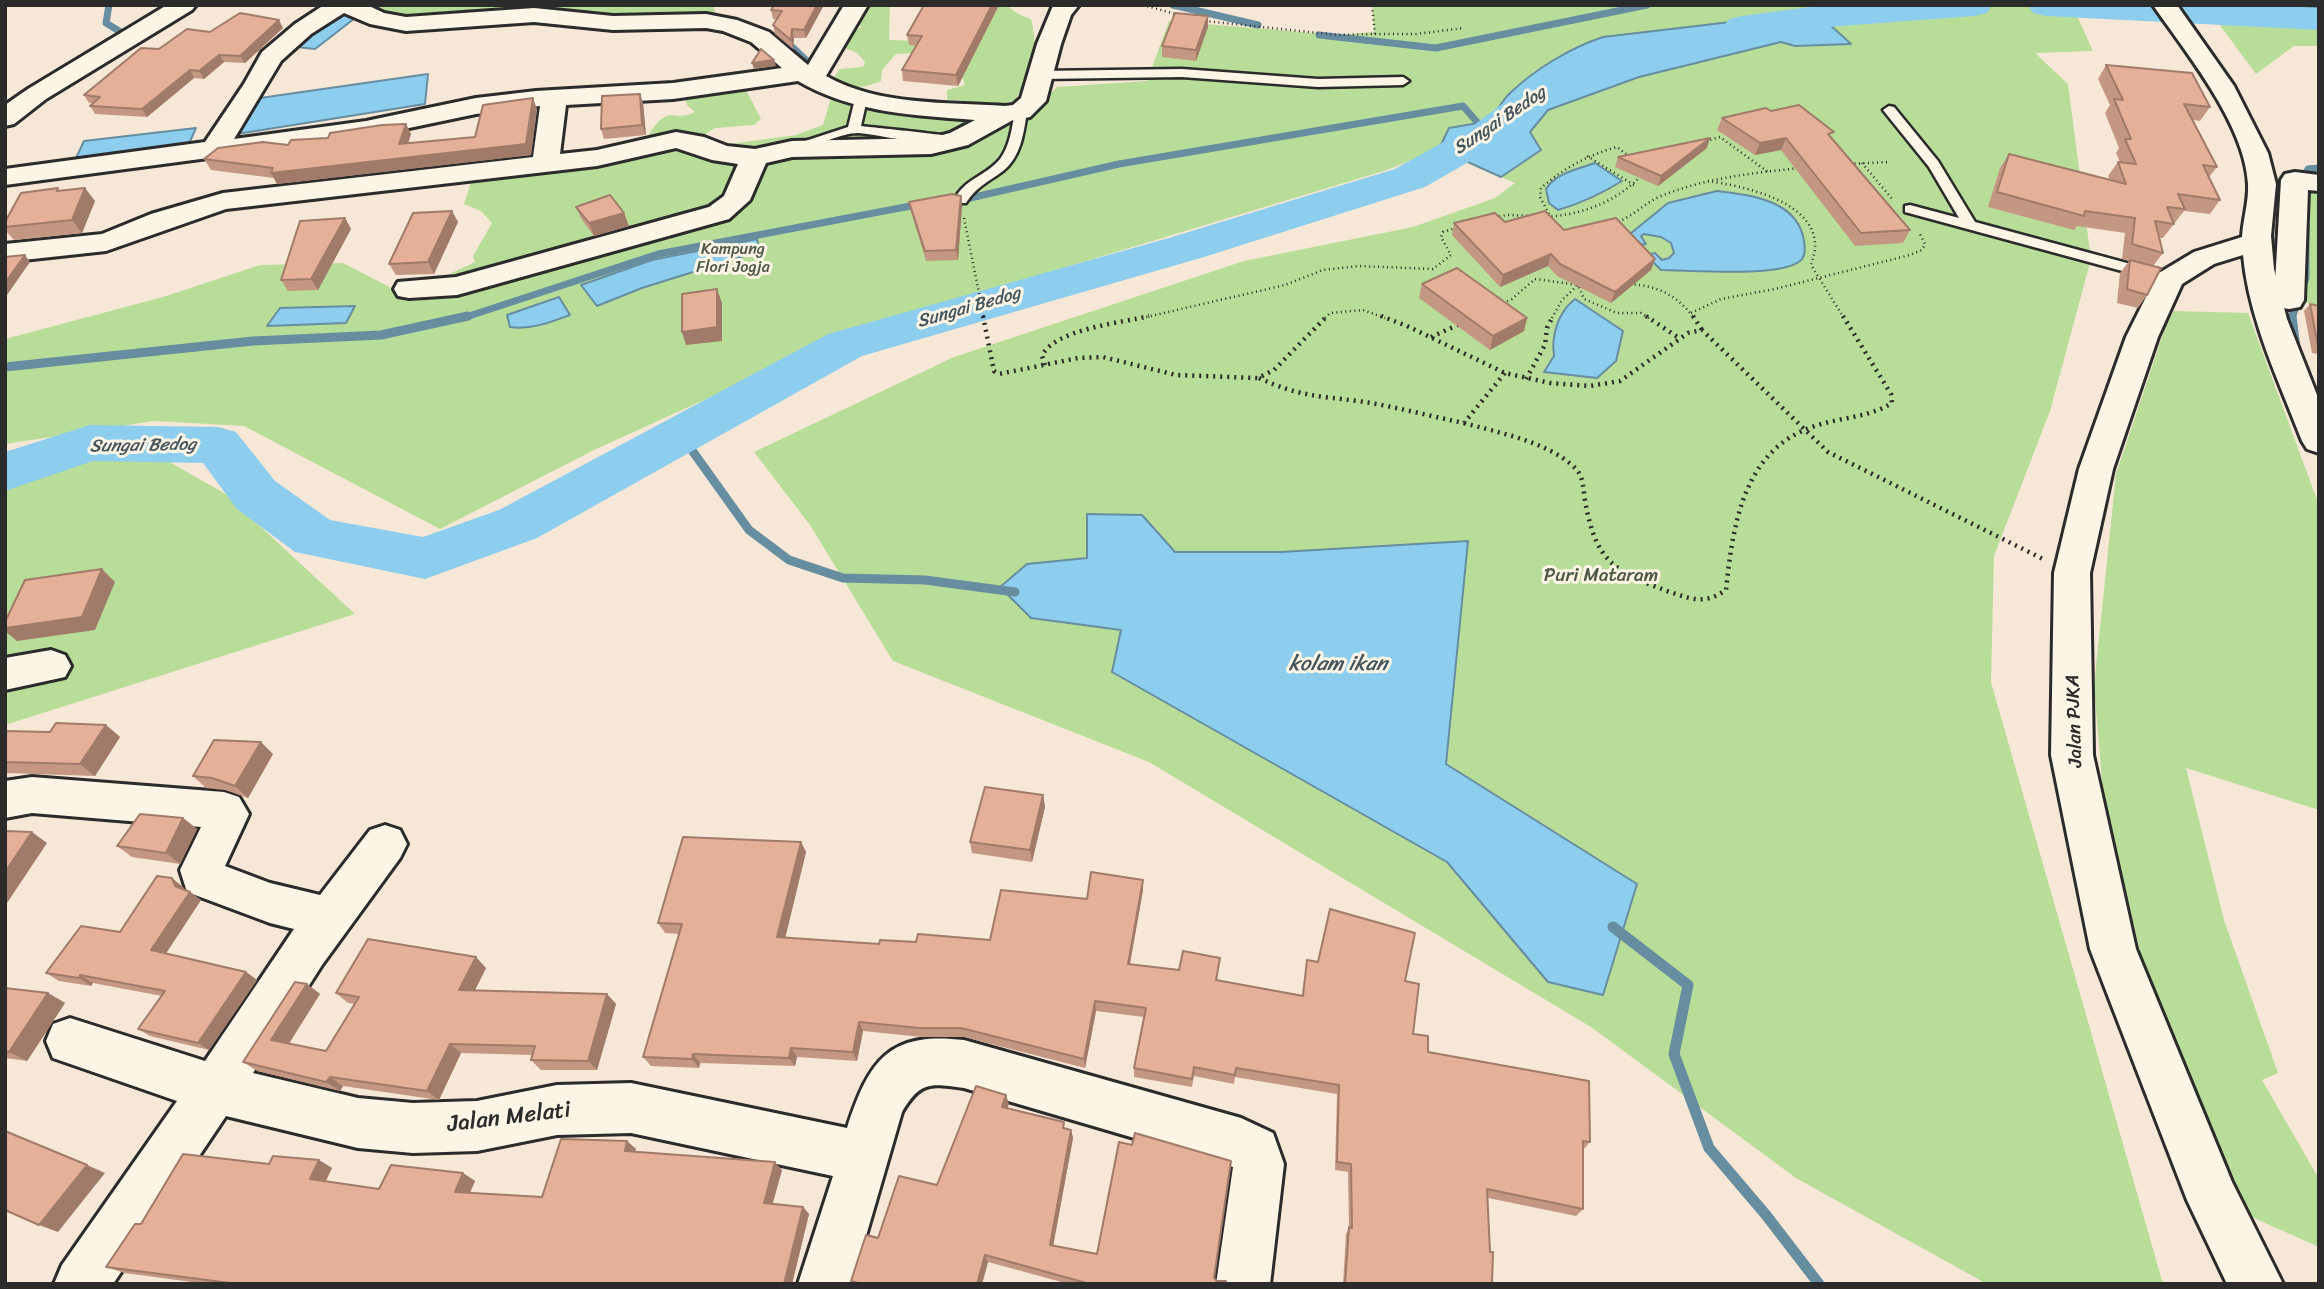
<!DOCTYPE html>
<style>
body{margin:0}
#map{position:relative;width:2324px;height:1289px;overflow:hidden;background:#f7e7d6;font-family:Sriracha,sans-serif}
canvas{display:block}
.frame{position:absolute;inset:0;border:7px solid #2b2b2b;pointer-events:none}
</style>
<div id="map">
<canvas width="2324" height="1289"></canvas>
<div class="frame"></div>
</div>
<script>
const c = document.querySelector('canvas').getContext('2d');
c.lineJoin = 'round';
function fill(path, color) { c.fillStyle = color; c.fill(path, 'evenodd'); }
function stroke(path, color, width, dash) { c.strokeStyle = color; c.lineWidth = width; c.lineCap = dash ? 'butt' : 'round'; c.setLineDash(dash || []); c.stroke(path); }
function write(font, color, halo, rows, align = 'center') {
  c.font = font + ' Sriracha,sans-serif'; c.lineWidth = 6; c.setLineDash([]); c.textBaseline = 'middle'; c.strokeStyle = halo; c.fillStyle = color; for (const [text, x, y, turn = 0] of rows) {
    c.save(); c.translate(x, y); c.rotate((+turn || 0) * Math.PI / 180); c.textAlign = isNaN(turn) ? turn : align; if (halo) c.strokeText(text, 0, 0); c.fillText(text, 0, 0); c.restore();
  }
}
fill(new Path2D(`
 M370 5H713L717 18H390L369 8Z
 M864 5H890L889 40 958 42 984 36 976 5H1006L1018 14 1031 19C1040 53 1031 71 1015 101 992 107 971 100 947 100V90L965 85 963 79 940 75 920 53 896 54 882 70 881 81C866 88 846 91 834 77L840 69 863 67 865 62 857 53 843 47 846 33 862 27 851 20Z
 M1372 5H2096L2098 8 2073 7 2093 51 2035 53 2068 84 2091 259 2050 411 1994 556 1991 682 2163 1284H1987L1796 1178 1591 1027 1149 762 893 661 810 525 754 452 954 357 1244 261 1413 227 1495 198 1515 183 1501 177 1541 150 1530 132 1548 110 1639 77 1782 42 1795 46 1851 43 1816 12 1603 37C1557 52 1517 81 1490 121L1449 128 1439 149 1387 170 858 330 594 450 440 529 244 426 154 421 5 444V339L163 297 260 265 343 263 405 295 475 262 473 256 492 223 481 211 464 204 472 179 796 135 823 125 832 94 1011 118 1040 105 1057 87 1147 81 1169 21 1338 35 1374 32Z
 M2205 5H2319V46H2294L2256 74Z
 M744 86 761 119 754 125 715 128 698 139 659 141 648 136C671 101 670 124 695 112L687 105 684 96Z
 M2294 183 2319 187V305L2296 301Z
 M2174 311 2248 313 2319 505V810L2186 768 2224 920 2278 1073 2262 1080 2319 1179V1247L2243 1213 2146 975 2104 804 2094 686 2116 474 2166 325Z
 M103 458 164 459 224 493 355 614 5 725V486Z`), '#b8dd98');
const water = new Path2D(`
 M1816 12 1851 44 1795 46 1781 42 1639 77 1548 110 1530 132 1541 150 1501 177 1439 149 1449 128 1490 121C1496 112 1502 101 1509 94 1535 69 1570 48 1603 37Z
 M340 13 359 15 315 49 297 47Z
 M428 74 425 104 237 134 260 98Z
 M196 128 188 146 75 160 84 141Z
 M1595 163 1622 181C1601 194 1582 203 1558 210L1549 203 1546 189C1556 173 1578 169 1595 163Z
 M1717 191C1750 195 1798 200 1804 241 1805 247 1806 257 1800 261 1779 278 1690 270 1661 270L1646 255 1655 253 1662 260 1669 258 1674 253 1671 243 1661 237 1644 234 1641 236 1646 244 1638 245 1630 234 1668 203Z
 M757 239 760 251 642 288 597 306 581 285 652 260Z
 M559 297 570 315C551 322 531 330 510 327L507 315Z
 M1575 299 1623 331 1616 361 1597 378 1544 372 1554 356C1551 336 1558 312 1575 299Z
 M355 306 346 323 267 326 280 308Z
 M1087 514 1142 515 1175 552H1281L1468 541 1446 764 1637 884 1603 995 1548 982 1447 862 1112 672 1121 630 1031 618 1000 587 1027 564 1087 558Z`);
fill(water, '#8dceee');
stroke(water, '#668da0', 2);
stroke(new Path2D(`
 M109 5 106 23 127 36 123 39
 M1173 5 1258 25
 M2270 5 2319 9
 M762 32 785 40 807 61
 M1319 35 1436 48 1647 5
 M2305 175 2308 169 2319 168
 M957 201 1119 164 1463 106 1485 131
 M463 318 658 254 921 204
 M2292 318 2306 278V226`), '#668da0', 7);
stroke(new Path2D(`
 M2292 316 2296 348
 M5 367 253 341 381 335 468 316
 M681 435 749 530 789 560 843 578 925 580 1015 592`), '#668da0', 9);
stroke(new Path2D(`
 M1613 927 1688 985 1674 1054 1709 1148 1766 1215 1819 1284`), '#668da0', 11);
fill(new Path2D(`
 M1825 5H1992L1987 13 1974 16 1788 30 1742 38 1729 35 1723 27 1729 19 1742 16Z
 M2028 5H2265L2319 8V30L2046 16 2033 13Z
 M1520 97 1534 101 1540 109 1534 117 1502 143 1425 187 1204 257 862 356 537 538 425 579 295 552 237 509 203 463 93 461 5 491V452L90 425 218 427 236 432 275 481 330 520 423 537 499 510 828 334 1172 237 1395 169 1474 125 1506 101Z`), '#8dceee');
const service = new Path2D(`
 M1182 69 1318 79 1403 77 1409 81 1403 85 1318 87 1182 77 1040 79 1034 75 1040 71Z
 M861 95 867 99 861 126C876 128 956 135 961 139 946 152 879 134 858 133 840 133 817 146 800 152H790V146L848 127 855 99Z
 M1889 106 1894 107 1938 161 1975 222 2175 276 2177 279 2170 284 1905 212V206L1910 205 1959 218 1929 167 1883 110Z
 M1021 107 1027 111C1024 132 1021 157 1003 171 988 182 976 187 966 203H956L954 200C964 179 986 176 1000 159 1010 146 1012 127 1015 111Z`);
const minor = new Path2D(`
 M167 5H196L192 10 46 99 14 124 5 126V105L28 89Z
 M324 5H367L384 13 406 17 534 8 613 16 706 14 737 20 769 32 808 65 844 5H868L826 76C879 106 946 102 1005 106L1013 105 1021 98 1037 44 1052 8 1054 5H1079L1071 15 1061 44 1046 101 1030 117 1013 120 968 145 931 154 792 157 766 163 750 200 729 219 457 295 409 298 398 296 394 289 398 282 456 277 709 207 724 196 738 164 712 160 676 148 597 166 226 209 106 251 5 262V244L102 234 151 214 223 193 533 157 540 106 476 114 366 137 5 185V169L205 142 244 84 262 52 295 24ZM344 13 370 24 406 31 534 22 613 30 706 28 723 31 751 42 782 68 673 83 536 91 476 98 366 121 234 139 281 61 311 34ZM798 81C853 113 913 115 975 120L950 133 931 138 792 141 755 149 727 146 704 137 676 132 597 150 560 154 566 105 673 99Z
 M2295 172 2319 175V191L2308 190 2304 300 2300 307 2289 309 2278 307 2274 300 2281 180 2285 174Z
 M51 650 65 655 71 666 65 677 5 690V658Z
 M32 777 224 792 239 797 249 814 225 866 270 883 320 895 370 830 385 825 400 830 407 844 400 858 322 965 253 1073 358 1098 413 1103 477 1101 557 1085 631 1083 847 1128C869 1061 888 1031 964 1040L1241 1118 1273 1133 1284 1164 1270 1284H1216L1233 1167 964 1088C931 1084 921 1080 902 1112L852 1284H798L833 1176 631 1133 557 1135 477 1151 413 1153 358 1148 226 1116 113 1284H54L62 1265 177 1101 53 1058 46 1041 53 1024 70 1018 205 1061 294 929 270 923 187 892 180 870 201 827 32 813 5 818V781Z`);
const secondary = new Path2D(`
 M2153 5H2177L2234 86 2268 153 2276 184 2271 236 2274 269 2287 319 2319 400V453L2307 449 2302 441C2279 381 2249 320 2243 255L2214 264 2182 284 2158 337 2113 469 2090 573 2093 755 2136 949 2232 1182 2283 1284H2227L2187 1200 2090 949 2051 755 2054 573 2079 469 2126 337 2155 279 2159 273 2194 252 2242 237C2243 219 2249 201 2248 184 2245 124 2186 53 2153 5Z`);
stroke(service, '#2b2b2b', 5);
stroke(minor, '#2b2b2b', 6);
stroke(secondary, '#2b2b2b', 6);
stroke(new Path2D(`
 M1143 5 1179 15
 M1205 21 1338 35 1375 34 1372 5
 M1375 34H1416L1464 28
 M1706 141 1720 137 1768 172
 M1587 156 1634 185
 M1862 163 1893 200
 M1850 164 1889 162
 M1708 181C1742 186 1812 200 1815 243 1816 250 1813 258 1811 265L1844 318
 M1547 217C1584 214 1616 202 1642 175
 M964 218 984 318
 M1495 218 1506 215 1535 216
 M1551 218 1540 197 1541 188C1564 168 1588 155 1617 147L1631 158
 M1614 223C1632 218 1644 203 1661 196 1705 178 1753 173 1800 168
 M1535 279 1579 285
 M1630 284C1658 286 1677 295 1694 318
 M1499 305 1512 299 1535 279
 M1691 313 1721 299 1775 289 1910 255 1922 250 1925 244 1920 234
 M1142 318 1285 285 1323 270 1358 266 1433 269 1451 255 1441 237 1443 232 1456 228
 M1325 318 1330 313 1363 310 1385 318
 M1552 318 1562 300 1578 285 1584 299 1617 313H1641L1649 318`), '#2b2b2b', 2.5, [1, 3.5]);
stroke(new Path2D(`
 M983 316 994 371 999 374 1078 358 1103 357 1176 375 1258 378 1274 370 1327 316
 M1381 316 1407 326 1505 373 1550 383 1590 386 1620 381 1688 333 1702 330 1828 452 2043 559
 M1646 316 1679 338
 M1693 316 1702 330
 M1431 337 1460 324
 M1045 365 1042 356C1054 329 1121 323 1149 316
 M1259 378C1298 396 1318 396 1358 401 1393 406 1429 416 1464 423L1505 373
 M1526 379 1545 345 1547 328 1553 316
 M1464 423C1499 433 1546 441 1574 467 1584 476 1583 488 1585 501 1596 562 1614 572 1670 592 1693 600 1706 604 1726 590 1733 525 1743 449 1815 426 1841 417 1868 418 1892 403L1891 394 1843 316`), '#2b2b2b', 4.5, [2, 5]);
fill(service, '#fcf5e5');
fill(minor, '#fcf5e5');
fill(secondary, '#fcf5e5');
fill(new Path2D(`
 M774 5H824L806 38H794L793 49 775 34 773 25 777 19H773L771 10Z
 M924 5H999L958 86 903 81 902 70 916 46 909 45 907 35Z
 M1208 27 1196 61 1162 57V46Z
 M283 28 245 63 224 62 204 79 194 78 147 117 95 114 90 106 93 103H89L84 95 159 49 210 32Z
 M2106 65 2210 107 2200 121 2193 120 2217 167 2209 177 2220 200 2210 214 2184 211 2163 238H2159L2163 253 2153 266 2147 295 2138 308 2117 303 2120 273 2129 261 2122 259 2125 233 2077 226 2074 230 1988 207 2000 168 2009 154 2110 180 2108 176 2118 162H2120L2116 153 2119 148 2105 113 2110 105 2098 79Z
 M643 103 646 135 604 139 601 129Z
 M537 109 531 155 277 184 274 178 211 170 204 159 328 138 406 124 411 134 408 144 475 137Z
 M1771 111 1831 138 1910 230 1903 243 1855 246 1781 150 1755 155 1717 130 1722 118Z
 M1707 148 1658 186 1615 167 1618 157Z
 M961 196 962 206 958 260 926 261 911 212 909 202Z
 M95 201 82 233 14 240 5 230V222Z
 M576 207 629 226 594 236 582 220Z
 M452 211 458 222 434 274 396 275 389 264Z
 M345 218 351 229 318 290 288 291 281 280Z
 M1505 222 1564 230 1655 259 1651 270 1611 303 1557 276 1548 266 1500 287 1452 235 1454 223Z
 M1422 284 1527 318 1524 331 1490 350 1419 298Z
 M2310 304 2319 306V354L2312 353 2304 311Z
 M106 725 120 737 95 776 5 773V731L50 732Z
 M273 754 248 798 225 790 206 788 193 776Z
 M1043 795 1045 807 1032 862 972 853 970 842Z
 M183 818 197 829 180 864 132 857 117 846Z
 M801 842 806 852 785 938 879 944 990 940 1087 899 1143 880V890L1130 964 1179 970 1220 958 1217 980 1302 995 1307 960 1405 981 1413 1034 1428 1052 1590 1142 1583 1150V1209L1576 1216 1488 1198 1492 1284H1343L1346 1234 1349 1228 1348 1172 1335 1170 1337 1094 1235 1077 1234 1084 1194 1076 1192 1087 1134 1077V1068L1144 1017 1096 1011 1085 1068 964 1037H922L863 1031 857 1061 797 1057 795 1066 700 1063 699 1068 651 1066 643 1057 679 934 665 933 658 923Z
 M183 887 184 889 190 892 201 900 166 953 246 972 257 980 209 1050 150 1036 138 1029 162 996 93 983 91 986 59 981 46 973 120 932Z
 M486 968 475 990 607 994 616 1004 597 1070H541L531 1060 533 1055 461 1053 439 1100 343 1086 340 1091 257 1071 243 1062 307 984 320 994 289 1044 326 1051 355 1004 348 1003 336 993Z
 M5 988 48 993 65 1003 27 1061 5 1058Z
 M1009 1104 1007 1108 1071 1130 1073 1138 1053 1246 1214 1278 1217 1281 1225 1284H1069L988 1262 982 1284H853L851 1281Z
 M627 1141 636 1149 635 1151 782 1170 772 1204 803 1207 809 1214 792 1284H207L124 1273 106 1267 141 1224 269 1164 332 1168 326 1181 379 1189 463 1173 475 1181 470 1193 542 1197Z`), '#c49783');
fill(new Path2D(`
 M817 5H824L806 38 804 30Z
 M992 5H999L958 86 956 75Z
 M1208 16V27L1196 61V50Z
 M279 20 283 28 245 63 240 56Z
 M792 29 794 38 793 49 791 40Z
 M219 55 224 62 204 79 199 71Z
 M774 60 776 66 754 69 752 63Z
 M190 70 194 78 147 117 142 109Z
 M640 94 643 103 646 135 642 125Z
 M533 98 537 109 531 155 277 184 271 173 526 144Z
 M406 124 411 134 404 155 399 144Z
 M1710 138 1707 148 1658 186 1661 176Z
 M1786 138 1781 150 1755 155 1760 143Z
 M85 188 95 201 82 233 72 220Z
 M961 196 962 206 958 260 956 250Z
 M452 211 458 222 434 274 428 262Z
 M624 213 629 226 594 236 589 223Z
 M345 218 351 229 318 290 311 279Z
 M1551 254 1548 266 1500 287 1503 275Z
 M25 255 30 262 7 295 5 292V283Z
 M1655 259 1651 270 1611 303 1615 292Z
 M717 289 722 303V341L686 345 682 332Z
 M1527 318 1524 331 1490 350 1493 336Z
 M102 569 115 582 95 630 17 641 5 631V628Z
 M106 725 120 737 95 776 80 764Z
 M261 742 273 754 248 798 235 786Z
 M1043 795 1045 807 1032 862 1030 850Z
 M183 818 197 829 180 864 166 853Z
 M32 832 47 843 7 903 5 902V872Z
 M801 842 806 852 783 947 777 937Z
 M172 878 183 887 186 894 175 886Z
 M1143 880V890L1128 974V964Z
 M190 892 201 900 163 958 151 950Z
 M476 957 486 968 470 1000 459 990Z
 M246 972 257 980 209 1050 198 1043Z
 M80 975 93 983 91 986 79 978Z
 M307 984 320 994 285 1049 271 1040Z
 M48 993 65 1003 27 1061 9 1052Z
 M607 994 616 1004 597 1070 588 1061Z
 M1095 1001 1096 1011 1085 1068 1084 1059Z
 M859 1022 863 1031 857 1061 853 1052Z
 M450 1044 461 1053 439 1100 427 1091Z
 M791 1048 797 1057 795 1066 789 1058Z
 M693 1054 700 1063 699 1068 692 1059Z
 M330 1077 343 1086 340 1091 326 1082Z
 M1006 1095 1009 1104 1005 1115 1002 1107Z
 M1071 1130 1073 1138 1052 1252 1050 1245Z
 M627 1141 636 1149 633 1158 625 1151Z
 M319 1160 332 1168 323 1186 310 1179Z
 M775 1162 782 1170 771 1210 764 1203Z
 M87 1165 105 1173 58 1232 39 1225Z
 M463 1173 475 1181 467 1199 455 1192Z
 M803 1207 809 1214 792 1284H784Z
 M985 1255 988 1262 982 1284H977Z`), '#a07b6a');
const building = new Path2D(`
 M774 5H817L804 30 792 29 791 40 773 25 782 11 771 10Z
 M924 5H992L956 75 902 70 922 36 907 35Z
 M240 13 279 20 240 56 219 55 199 71 190 70 142 109 90 106 100 97 84 95 141 48 159 49 187 29 210 32Z
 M1175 13 1208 16 1196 50 1162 46Z
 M761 49 774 60 752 63Z
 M2106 65 2192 73 2210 107 2184 104 2217 167 2203 165 2220 200 2178 194 2185 209 2167 207 2174 224 2155 221 2163 253 2132 244 2135 218 2085 211 2084 216 1997 192 2009 154 2126 184 2118 162 2136 164 2125 139H2131L2114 99 2123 100Z
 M640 94 642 125 601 129 602 96Z
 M533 98 526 144 271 173 273 168 204 159 218 148 263 142 288 145 291 140 328 138 330 133 382 125 406 124 399 144 475 137 483 105Z
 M1799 105 1834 132 1828 134 1910 230 1861 233 1786 138 1760 143 1722 118 1766 108 1771 111Z
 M1710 138 1661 176 1618 157Z
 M58 188 57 191 85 188 72 220 5 227V222L21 193Z
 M952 194 961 196 956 250 925 251 909 202Z
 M610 195 624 213 589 223 576 207Z
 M452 211 428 262 389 264 413 213Z
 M1545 211 1564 230 1616 218 1655 259 1615 292 1560 264 1551 254 1503 275 1454 223 1495 213 1505 222Z
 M345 218 311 279 281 280 300 221Z
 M25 255 5 283V257Z
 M2130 260 2161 268 2147 295 2127 289Z
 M1457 268 1527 318 1493 336 1422 284Z
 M717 289V327L682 332V294Z
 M2310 304 2319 306V346H2318Z
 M102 569 82 617 5 628V622L25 580Z
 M56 723 106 725 80 764 5 762V731L50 732Z
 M214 740 261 742 235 786 212 778 193 776Z
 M985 787 1043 795 1030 850 970 842Z
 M140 814 183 818 166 853 117 846Z
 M5 831 32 832 5 872Z
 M683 837 801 842 777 937 879 944 880 940 916 942 918 934 990 940 1001 890 1087 899 1091 872 1143 880 1128 964 1179 970 1183 951 1220 958 1216 980 1303 996 1307 960 1318 962 1330 909 1415 933 1405 981 1419 984 1413 1034 1428 1036V1052L1589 1081 1590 1142 1583 1141V1209L1487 1189 1490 1252H1493L1492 1284H1345L1349 1227 1352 1228 1351 1164 1337 1162 1339 1085 1236 1068 1235 1075 1194 1067 1192 1079 1134 1068 1146 1008 1095 1001 1084 1059 961 1028H919L859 1022 853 1052 791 1048 789 1058 693 1054 692 1059 643 1057 682 924 658 923Z
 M157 876 172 878 175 886 190 892 151 950 246 972 198 1043 138 1029 165 991 80 975 79 978 46 973 81 926 120 932Z
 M368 939 476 957 459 990 607 994 588 1061 531 1060 535 1046 450 1044 427 1091 330 1077 326 1082 243 1062 295 982 307 984 271 1040 326 1051 359 997 336 993Z
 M5 988 48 993 9 1052 5 1051Z
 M976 1086 1006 1095 1002 1107 1064 1122 1063 1128 1071 1130 1050 1245 1097 1254 1119 1142 1132 1145 1135 1133 1231 1161 1214 1278 1217 1281H1226L1225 1284H1090L985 1255 977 1284H862L851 1281 866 1235 878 1238 899 1176 937 1185Z
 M5 1131 87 1165 39 1225 5 1210Z
 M561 1139 627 1141 625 1151 775 1162 764 1203 803 1207 784 1284H238L106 1267 135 1224H141L183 1154 269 1164 273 1156 319 1160 310 1179 379 1189 391 1165 463 1173 455 1192 542 1197Z`);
fill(building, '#e4b098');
stroke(building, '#a07b6a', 2);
write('16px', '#4e5846', '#fcf5e5', [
 ["Kampung",733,250],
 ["Flori Jogja",733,268]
]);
write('italic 18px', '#44545c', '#fcf5e5', [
 ["Sungai Bedog",1500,121,-34],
 ["Sungai Bedog",969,308,-16],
 ["Sungai Bedog",143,446,-1]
]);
write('19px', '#4e5846', '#fcf5e5', [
 ["Puri Mataram",1601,576]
]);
write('19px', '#2b2b2b', '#fcf5e5', [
 ["Jalan PJKA",2075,721,-92]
]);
write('italic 21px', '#44545c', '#fcf5e5', [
 ["kolam ikan",1338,665]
]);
write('23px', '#2b2b2b', '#fcf5e5', [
 ["Jalan Melati",509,1118,-7]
]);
</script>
